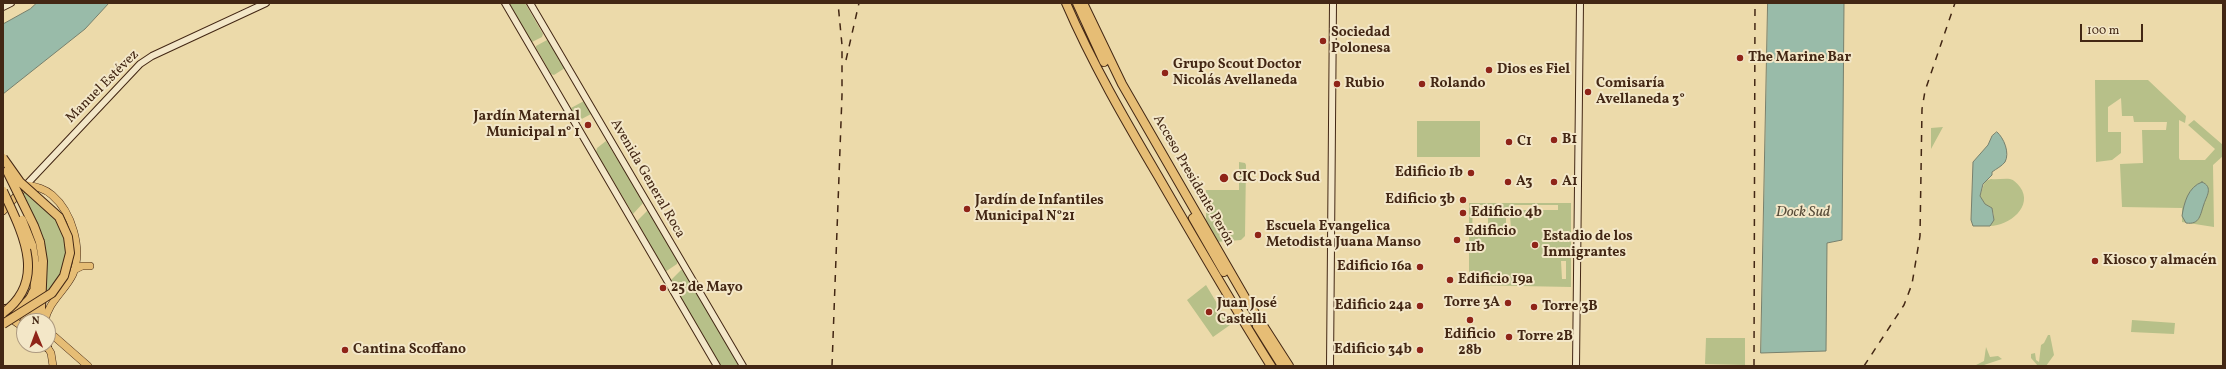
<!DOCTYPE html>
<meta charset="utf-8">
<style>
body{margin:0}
#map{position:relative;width:2226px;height:369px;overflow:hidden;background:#ecdaaa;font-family:Vollkorn,serif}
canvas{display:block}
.frame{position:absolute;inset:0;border:4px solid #432714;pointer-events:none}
.north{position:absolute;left:16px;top:313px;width:40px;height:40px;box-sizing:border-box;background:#f3e7c8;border:1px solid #ad9a80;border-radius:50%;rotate:359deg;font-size:11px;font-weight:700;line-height:16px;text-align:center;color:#432714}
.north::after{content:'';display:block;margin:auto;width:14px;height:18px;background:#8f2418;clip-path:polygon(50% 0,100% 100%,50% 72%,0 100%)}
.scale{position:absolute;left:2080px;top:24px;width:63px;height:18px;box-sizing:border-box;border:2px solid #432714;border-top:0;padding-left:5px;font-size:12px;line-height:14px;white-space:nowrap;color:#432714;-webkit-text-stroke:3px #f3e7c8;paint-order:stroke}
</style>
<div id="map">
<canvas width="2226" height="369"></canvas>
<div class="frame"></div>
<div class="north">N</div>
<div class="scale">100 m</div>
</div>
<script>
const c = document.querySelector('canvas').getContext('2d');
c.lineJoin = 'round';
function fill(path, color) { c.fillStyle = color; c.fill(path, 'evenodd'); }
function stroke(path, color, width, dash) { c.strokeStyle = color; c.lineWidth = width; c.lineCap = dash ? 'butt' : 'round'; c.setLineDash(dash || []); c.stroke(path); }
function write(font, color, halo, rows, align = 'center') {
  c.font = font + ' Vollkorn,serif'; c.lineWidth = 4; c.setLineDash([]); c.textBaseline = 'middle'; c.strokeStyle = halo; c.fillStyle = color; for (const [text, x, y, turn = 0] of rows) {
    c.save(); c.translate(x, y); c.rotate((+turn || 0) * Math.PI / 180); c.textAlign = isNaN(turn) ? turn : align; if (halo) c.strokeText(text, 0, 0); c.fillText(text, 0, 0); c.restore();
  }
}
fill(new Path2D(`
 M508 3H525L543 34 542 37 532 42 528 40Z
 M547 40 550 41 565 68 554 75 551 74 536 48V46Z
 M2095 80H2148L2186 116 2185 123 2179 120V158L2180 160H2205L2215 149 2188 125 2194 120 2223 145V156L2213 165 2214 227 2182 222V208L2122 207 2120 164 2143 163 2142 130H2166L2167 122H2134L2133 116H2122L2121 98 2108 107V132H2121V153L2112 160 2096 162Z
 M584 101 591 114 578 121 571 108Z
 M1417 121H1480V157H1417Z
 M1943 127 1931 149V128Z
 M606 141 644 202 633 214 596 152 597 148Z
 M1239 162 1245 163 1246 165 1245 236 1241 240 1216 242 1206 220V190H1239Z
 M1991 179C1997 180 2004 178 2010 179 2014 180 2017 183 2020 187 2034 206 2009 226 1990 226L1994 216 1992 208 1985 204 1980 196 1985 181Z
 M25 190 56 217 68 249 65 271 54 290 42 297 45 250 21 195Z
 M1469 203H1571V287L1469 285ZM1473 205H1488V231H1472ZM1515 205H1558V210H1515ZM1510 216 1511 228H1506V217ZM1561 261H1566V279H1562Z
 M647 211H649L678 260 677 264 665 272 637 221Z
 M681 270H683L743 366H717L671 280Z
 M1206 285 1230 325 1213 337 1187 300Z
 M2132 320 2175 323 2174 334 2131 332Z
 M2048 335H2050L2054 355 2046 366H2038L2031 358V354L2035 353 2036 360 2039 362 2041 345 2044 343Z
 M1706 338H1745V365L1705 364Z
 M1986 347 1990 357 1998 356 2002 359 1981 366H1974L1984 361Z`), '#b7c089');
const water = new Path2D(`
 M37 3H109L85 29 3 94V24L30 9Z
 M1768 3H1844L1842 240 1827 243 1826 351 1761 353Z
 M1997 132C2004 138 2010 153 2005 162 2002 166 1996 169 1992 172V175L1983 184 1980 196 1985 204 1992 208 1994 220 1990 226H1973L1971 220 1973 162 1988 145 1992 136Z
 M2202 182C2214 187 2206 197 2204 204 2200 215 2200 225 2186 223L2182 216C2184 203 2188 187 2202 182Z`);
fill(water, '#99bba9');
stroke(water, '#77806d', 1);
const secondary = new Path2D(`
 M505 3 717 366
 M530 3 743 366
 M3 7 11 3
 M26 185 140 64 152 56 266 3
 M1330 366 1333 3
 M1576 366 1580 3`);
const primary = new Path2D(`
 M3 211 26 185C36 187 44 188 52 195 72 212 83 249 73 274 65 291 48 302 45 321
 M74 270 82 266H90
 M19 309 27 313 24 321
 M3 313 24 328
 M48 331 88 366
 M46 345 51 353 53 366`);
const highway = new Path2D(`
 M1066 3C1092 63 1125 120 1158 176 1195 240 1232 304 1271 366
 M1077 3 1104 62
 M1083 3 1122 84 1246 299 1289 366
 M1193 218 1224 272
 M40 242 43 261 41 308 43 321
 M32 245 35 263 34 321
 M4 309C16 309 29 305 33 292
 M1257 326 1282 366
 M46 345 47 347`);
stroke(secondary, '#432714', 8);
stroke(primary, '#432714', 8);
stroke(highway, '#432714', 10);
stroke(secondary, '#f3e7c8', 6);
stroke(primary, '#e6bd75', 7);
stroke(highway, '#e6bd75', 8);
stroke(new Path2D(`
 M846 60 859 3
 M832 366 842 95V45L838 3
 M1754 366 1755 3
 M1864 366 1904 305 1912 284 1920 236 1922 109 1925 91 1955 3`), '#432714', 1.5, [7, 7]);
const highwayBridge = new Path2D(`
 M3 158 20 182 59 217 68 237 70 253 64 276 52 293 3 324
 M7 171 34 226 40 242
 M3 191C21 230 49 280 3 313
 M22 220 32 245`);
stroke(highwayBridge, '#432714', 10, []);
stroke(highwayBridge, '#e6bd75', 8);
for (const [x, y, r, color] of [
 [1323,41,4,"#8f2418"],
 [1740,58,4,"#8f2418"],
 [1489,70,4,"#8f2418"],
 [1165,73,4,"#8f2418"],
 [1337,84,4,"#8f2418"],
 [1422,84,4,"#8f2418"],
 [1588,92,4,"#8f2418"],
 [588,125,4,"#8f2418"],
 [1554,140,4,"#8f2418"],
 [1509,142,4,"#8f2418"],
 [1471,173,4,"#8f2418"],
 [1224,178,5,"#8f2418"],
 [1508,182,4,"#8f2418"],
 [1554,182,4,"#8f2418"],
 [1463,200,4,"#8f2418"],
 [967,209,4,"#8f2418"],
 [1463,213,4,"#8f2418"],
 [1258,235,4,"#8f2418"],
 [1457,240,4,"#8f2418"],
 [1535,245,4,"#8f2418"],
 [2095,261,4,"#8f2418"],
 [1420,267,4,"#8f2418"],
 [1450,280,4,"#8f2418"],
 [663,288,4,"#8f2418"],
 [1508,303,4,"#8f2418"],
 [1420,306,4,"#8f2418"],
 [1534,307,4,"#8f2418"],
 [1209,312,4,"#8f2418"],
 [1470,320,4,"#8f2418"],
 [1509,337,4,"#8f2418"],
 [345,350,4,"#8f2418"],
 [1420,350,4,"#8f2418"]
]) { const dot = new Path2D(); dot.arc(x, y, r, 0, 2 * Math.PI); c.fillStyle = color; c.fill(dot); stroke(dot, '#f3e7c8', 1.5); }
write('bold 14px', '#432714', '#f3e7c8', [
 ["Sociedad",1331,33],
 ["Polonesa",1331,49],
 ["The Marine Bar",1748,58],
 ["Grupo Scout Doctor",1173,65],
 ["Nicolás Avellaneda",1173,81],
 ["Dios es Fiel",1497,70],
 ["Rubio",1345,84],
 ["Rolando",1430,84],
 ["Comisaría",1596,84],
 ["Avellaneda 3°",1596,100],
 ["Jardín Maternal",580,117,"right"],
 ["Municipal n° 1",580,133,"right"],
 ["B1",1562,140],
 ["C1",1517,142],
 ["Edificio 1b",1463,173,"right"],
 ["CIC Dock Sud",1233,178],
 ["A3",1516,182],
 ["A1",1562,182],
 ["Edificio 3b",1455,200,"right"],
 ["Jardín de Infantiles",975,201],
 ["Municipal N°21",975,217],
 ["Edificio 4b",1471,213],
 ["Escuela Evangelica",1266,227],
 ["Metodista Juana Manso",1266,243],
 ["Edificio",1465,232],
 ["11b",1465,248],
 ["Estadio de los",1543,237],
 ["Inmigrantes",1543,253],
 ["Kiosco y almacén",2103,261],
 ["Edificio 16a",1412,267,"right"],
 ["Edificio 19a",1458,280],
 ["25 de Mayo",671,288],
 ["Torre 3A",1500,303,"right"],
 ["Juan José",1217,304],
 ["Castelli",1217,320],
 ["Edificio 24a",1412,306,"right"],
 ["Torre 3B",1542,307],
 ["Edificio",1470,335,"center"],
 ["28b",1470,351,"center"],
 ["Torre 2B",1517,337],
 ["Cantina Scoffano",353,350],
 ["Edificio 34b",1412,350,"right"]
], 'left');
write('14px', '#432714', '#f3e7c8', [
 ["Manuel Estévez",103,87,-45],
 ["Avenida General Roca",647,179,60],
 ["Acceso Presidente Perón",1193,181,60]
]);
write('italic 15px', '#584c39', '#f3e7c8', [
 ["Dock Sud",1803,213]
]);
</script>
